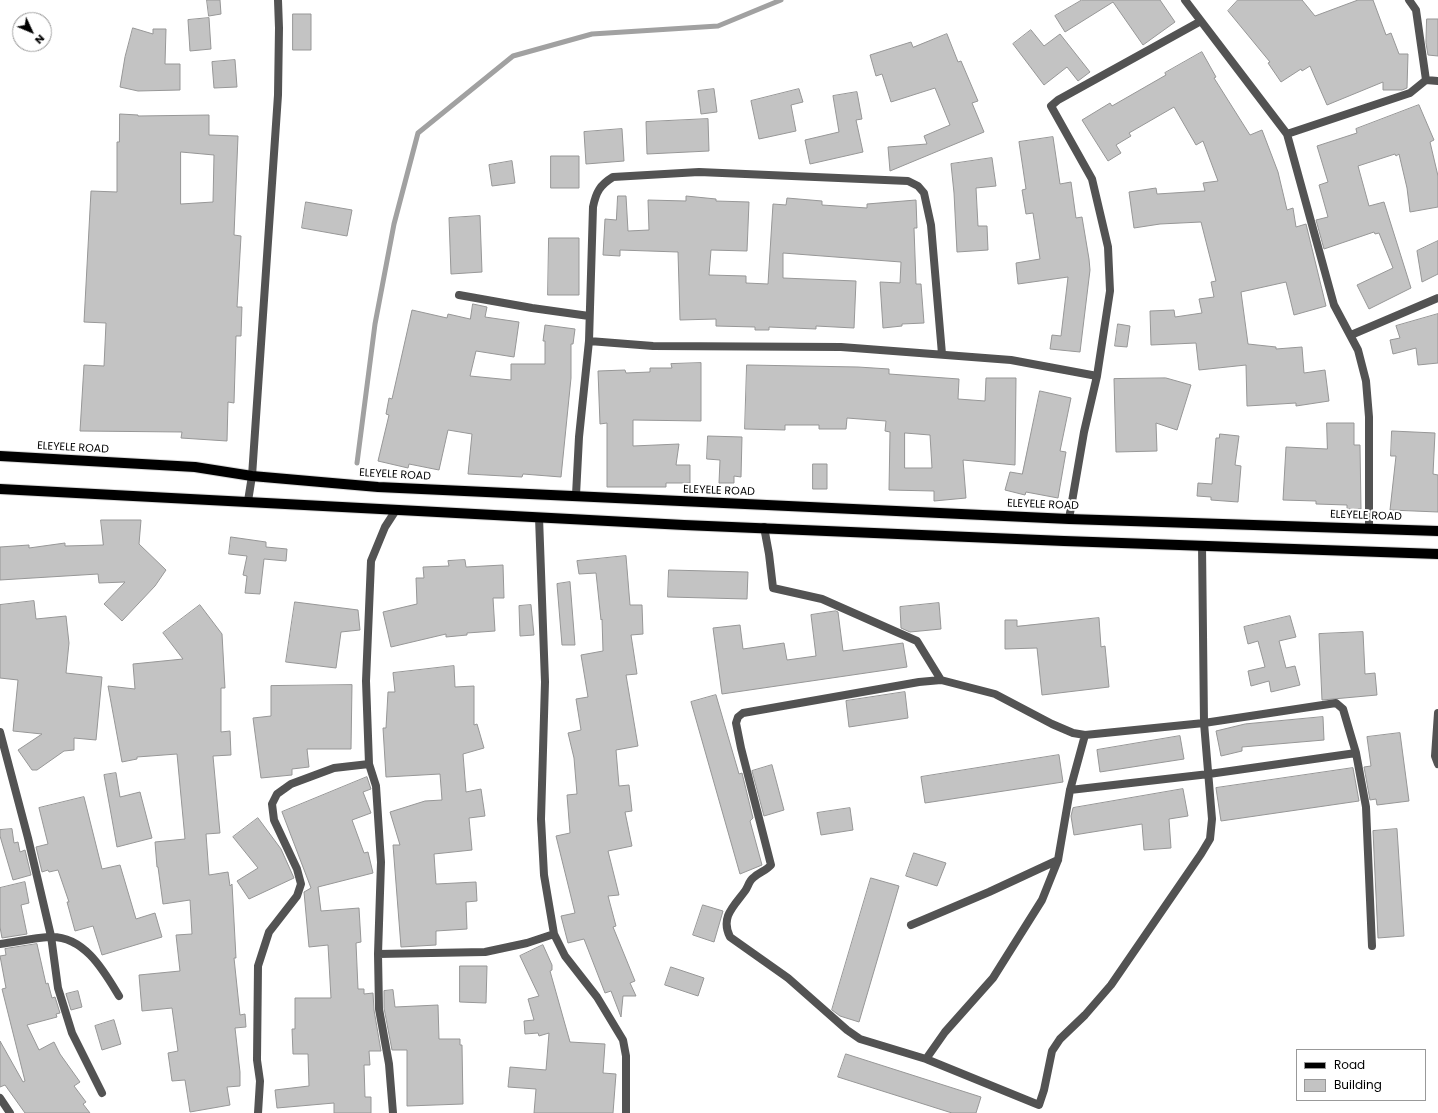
<!DOCTYPE html>
<style>
body{margin:0}
#map{position:relative;width:1438px;height:1113px;overflow:hidden;background:#fff;font-family:Poppins,sans-serif}
canvas{display:block}
.legend{position:absolute;left:1296px;top:1049px;width:130px;height:52px;box-sizing:border-box;background:#fff;border:1px solid #999;margin:0;padding:5px 7px;list-style:none;font-size:12px;color:#000}
.legend li{display:flex;align-items:center;gap:8px;height:20px}
.legend b{width:20px;border:1px solid #999}
.north{position:absolute;left:12px;top:12px;width:40px;height:40px;box-sizing:border-box;background:#fff;border:1px solid #999;border-radius:50%;rotate:134deg;font-size:11px;font-weight:700;line-height:16px;text-align:center;color:#000}
.north::after{content:'';display:block;margin:auto;width:14px;height:18px;background:#000;clip-path:polygon(50% 0,100% 100%,50% 72%,0 100%)}
</style>
<div id="map">
<canvas width="1438" height="1113"></canvas>
<ul class="legend">
<li><b style="height:5px;background:#000"></b>Road</li>
<li><b style="height:11px;background:#c3c3c3"></b>Building</li>
</ul>
<div class="north">N</div>
</div>
<script>
const c = document.querySelector('canvas').getContext('2d');
c.lineJoin = 'round';
function stroke(path, color, width, dash) { c.strokeStyle = color; c.lineWidth = width; c.lineCap = dash ? 'butt' : 'round'; c.setLineDash(dash || []); c.stroke(path); }
function fill(path, color) { c.fillStyle = color; c.fill(path, 'evenodd'); }
function write(font, color, halo, rows, align = 'center') {
  c.font = font + ' Poppins,sans-serif'; c.lineWidth = 4; c.setLineDash([]); c.textBaseline = 'middle'; c.strokeStyle = halo; c.fillStyle = color; for (const [text, x, y, turn = 0] of rows) {
    c.save(); c.translate(x, y); c.rotate((+turn || 0) * Math.PI / 180); c.textAlign = isNaN(turn) ? turn : align; if (halo) c.strokeText(text, 0, 0); c.fillText(text, 0, 0); c.restore();
  }
}
stroke(new Path2D(`
 M357 463 375 324 394 224 418 133 513 56 592 34 718 26 781 0`), '#a1a1a1', 5);
const building = new Path2D(`
 M207 0H220L221 14 209 16Z
 M1082 0H1160L1175 22 1143 45 1113 2 1065 32 1055 16Z
 M1238 0H1302L1315 16 1358 0H1373L1386 35 1391 33 1399 54H1408L1407 88 1402 90H1383V82L1327 105 1310 66 1302 71 1301 69 1281 82 1268 63 1270 62 1228 11Z
 M293 14H311V50H293Z
 M209 18 211 49 190 51 188 20Z
 M1427 19H1438V56L1428 55 1426 43Z
 M133 28 153 34V29H166L165 64H180V90L138 91 120 87 125 57Z
 M1031 30 1044 46 1060 34 1090 72 1078 81 1067 67 1044 85 1013 44Z
 M947 34 958 62 961 61 978 101 972 103 984 132 890 171 888 147 927 144 924 136 950 125 935 88 891 102 882 74 876 76 870 55 911 42 913 47Z
 M1202 52 1216 77 1214 78 1250 135 1262 130 1278 172 1287 210 1293 208 1296 227 1306 224 1326 306 1294 315 1286 282 1241 292 1248 344 1276 347V349L1302 347 1304 373 1325 370 1329 401 1296 406V403L1247 406 1246 365 1199 370 1196 343 1151 345 1150 311 1174 310 1175 317 1202 313 1199 299 1214 297 1211 282 1216 281 1201 222 1160 224 1134 228 1129 192 1156 188 1157 194 1205 191 1203 183 1218 181 1203 141 1196 145 1174 107 1129 133 1131 136 1116 145 1121 153 1108 161 1082 120 1110 103 1112 106 1166 75 1165 73Z
 M235 60 237 87 214 88 212 62Z
 M714 89 717 112 701 114 698 91Z
 M799 89 803 102 791 105 796 131 759 139 751 101Z
 M857 92 862 119 856 120 863 152 810 164 805 140 839 132 833 96Z
 M1419 105 1434 140 1430 142 1438 176V207L1410 212 1407 188 1399 154 1396 156 1395 154 1358 166 1369 206 1384 202 1411 288 1369 309 1357 285 1393 268 1379 233 1375 234 1374 232 1324 249 1316 220 1328 217 1319 185 1328 182 1317 146 1357 133 1356 129Z
 M120 114 138 115V116L209 115V135L238 136 234 235 241 236 237 307H242L241 336H236L234 403 228 402 227 441 181 438 182 432 80 431 84 365 104 366 106 323 84 322 91 191 117 192V142H119ZM181 152 214 155 213 202 181 204Z
 M708 119 709 151 647 154 646 122Z
 M622 129 624 161 586 164 584 132Z
 M1053 137 1060 184 1071 182 1076 218 1082 217 1089 259 1090 270 1080 352 1050 349 1052 335 1061 336 1068 277 1018 284 1016 263 1040 259 1033 213 1026 214 1022 190 1026 189 1019 142Z
 M551 156H579V188H551Z
 M992 158 996 186 976 188 978 226H987L988 250 957 252 954 193 951 164Z
 M512 161 515 183 492 186 489 165Z
 M618 196H626L628 231 649 230 648 200 686 201V196L716 199V201L749 202 747 251 711 250 709 275 746 276V283L768 284 773 204 786 205 787 198 822 201V205L867 208V204L916 200 917 228H914L916 284H921L924 323 902 324V326L883 328 880 282 900 283 901 262 783 253V278L856 281 854 328 816 326V329L769 327V330H755V327L716 326V319L680 320 678 252 620 250V256L603 255 605 219 616 220Z
 M306 202 352 210 347 236 302 228Z
 M480 216 482 272 451 274 449 218Z
 M549 238H579V295H548Z
 M1438 241V274L1422 282 1417 251Z
 M473 304 487 307 485 317 519 322 514 357 476 351 470 376 511 380V364H545V341H543L545 325 575 329 573 344H571V378L561 477 523 474 522 477 468 474 472 434 448 430 439 470 409 464 408 468 378 461 389 415 386 414 389 398 392 399 412 310 447 318 448 314 470 319Z
 M1438 314V363L1418 365 1416 348 1393 354 1390 340 1400 338 1396 326Z
 M1118 324 1130 326 1127 347 1115 346Z
 M701 363V421L633 420V446L679 444 676 465H690V483H666V487H607V423L600 424 598 371 625 370 626 373 650 372V368H672L671 364Z
 M747 365 858 367 889 369V374L959 379 958 399 985 401 986 378H1016L1015 465 963 460 966 498 934 501V491L889 490 890 432 885 431 886 421 847 418 846 429H819V425H785V430L745 429ZM905 433 930 435 932 468H905Z
 M1166 378 1191 385 1177 430 1156 423 1157 451 1116 452 1114 379Z
 M1040 391 1071 398 1060 451 1066 452 1058 498 1026 492 1025 495 1005 490 1010 472 1022 474Z
 M1327 423H1354V445H1360L1361 509H1347V505L1316 504V501L1283 500 1286 447 1327 449Z
 M1392 431 1435 433 1433 474 1438 475V512L1390 510 1396 456H1391Z
 M1220 434 1239 436 1235 465 1241 466 1238 502 1211 500V497L1197 496 1198 483 1212 484 1216 438H1219Z
 M708 436 742 437 741 477 734 476V483H719L720 460 707 459Z
 M813 464H827V489H813Z
 M101 520H141L139 544 166 570 155 586 122 621 104 604 125 582 99 583 98 574 0 580V547L29 545V548L65 543V546L103 545Z
 M231 537 266 542V547L287 549 286 561 264 559 260 594 245 593 247 576 243 575 247 556 229 554Z
 M626 556 630 605H642L643 634 631 635 637 674 626 675 638 746 616 750 619 786 629 785 632 811 625 812 632 846 608 851 619 895 608 896 616 926 613 927 635 981 630 983 636 996H623L621 1017 611 991 605 993 584 939 568 943 561 916 575 913 556 836 570 833 567 795 577 794 574 758 568 733 581 730 576 699 588 697 581 655 603 651 602 619 601 620 596 573 579 574 577 561Z
 M465 560 466 567 503 565 504 598H493L495 631 467 633V635L446 637V634L391 647 383 612 417 604 416 578H424L423 567 449 566 448 561Z
 M669 570 748 572 747 599 668 597Z
 M570 582 575 645H562L557 584Z
 M34 601 36 619 66 616 69 643 66 673 102 677 96 740 74 738V750L64 751 37 770H32L18 750 42 734 13 731 18 680 0 678V605Z
 M295 602 358 610 360 630 341 632 336 668 286 662Z
 M939 603 941 629 910 632 901 628 900 607Z
 M200 605 222 634 225 688H221V732L230 731 231 755 213 756 220 833 206 834 209 875 228 872 230 886 232 884 236 958H234L240 1015 245 1014 246 1027 235 1028 240 1072V1086L227 1087 230 1105 190 1112 185 1080 172 1081 168 1053 178 1051 172 1008 142 1011 139 975 180 971 176 935 192 934 190 900 163 904 158 867H157L155 842 185 839 177 754 137 757V759L122 762 108 686 135 689 133 664 183 659 163 633Z
 M531 605 534 635 520 636 519 606Z
 M836 611 838 612 843 651 903 643 907 667 722 694 713 628 740 625 743 649 784 643 787 660 816 656 811 615Z
 M1290 616 1296 637 1279 641 1286 668 1295 666 1300 685 1271 692 1269 681 1251 686 1248 671 1265 667 1258 641 1248 644 1244 627Z
 M1099 618 1101 647 1105 646 1109 687 1042 695 1037 648 1005 649V620H1017V626Z
 M1363 632 1365 674 1375 673 1377 695 1322 700 1319 634Z
 M454 666 455 687 474 686V725L477 724 484 748 463 754 466 792 481 789 485 816 469 818 472 850 434 854 436 884 476 882 477 901 466 902 467 929 436 931V945L401 947 393 845H400L390 812 425 801 442 800 440 774 386 777 383 728H386L388 692H395L393 673Z
 M352 685 351 749H307L309 767 292 769V775L261 778 253 718 271 716V686Z
 M905 692 908 718 849 727 846 701Z
 M716 695 739 774 742 773 753 818 750 821 762 865 740 874 691 702Z
 M1323 717 1324 740 1242 747V751L1221 756 1216 731 1245 724Z
 M1400 733 1409 801 1377 805 1376 799 1370 800 1364 767 1371 766 1367 737Z
 M1180 736 1184 759 1100 772 1097 750Z
 M1059 755 1063 782 925 803 921 777Z
 M772 765 784 810 764 816 752 771Z
 M1353 768 1359 801 1221 821 1216 788Z
 M116 773 120 797 140 792 152 838 117 847 104 775Z
 M367 777 371 789 363 792 371 813 352 820 364 853 368 852 373 873 318 887 321 911 359 908 361 942 356 943 358 989H364V994L373 993 374 1010 381 1051H369L370 1065H364L365 1097H371V1113H334V1103L277 1108 275 1090 309 1086 308 1054H293L292 1029H295V998H331L328 945 309 947 304 892 311 888 282 812Z
 M1183 789 1188 816 1169 819 1171 848 1144 850 1142 824 1074 835 1071 816 1073 808Z
 M84 797 102 869 120 865 136 919 155 913 162 937 102 955 93 926 75 931 67 902H69L58 870 49 872 48 870 42 872 36 847 48 844 39 808Z
 M850 808 853 830 821 835 817 813Z
 M258 818 281 849 294 878 249 899 237 881 258 868 233 837Z
 M12 829 14 843 18 842 20 852 25 850 31 875 13 880 0 836V830Z
 M1397 829 1404 936 1378 938 1373 831Z
 M914 853 946 863 937 886 906 876Z
 M871 878 899 886 859 1022 840 1016 832 1010Z
 M25 882 29 903 21 905 27 934 2 938 0 927V888Z
 M703 905 723 911 714 942 693 935Z
 M37 944 46 984 48 983 52 998 55 997 60 1013 56 1014 57 1017 27 1025 39 1050 54 1042 60 1054 80 1082 74 1086 86 1102 83 1104 90 1113H25L5 1085 0 1087V1041L23 1082 25 1081 2 989 6 988 0 956 6 955 5 949Z
 M543 945 552 965V970L550 971 570 1042 605 1044 603 1073 616 1074 613 1113H534L536 1089 508 1087 510 1067 546 1070 549 1033 539 1036 538 1033 525 1034 524 1021 534 1020 528 999 539 996 520 956Z
 M460 966H487L486 1003 460 1002Z
 M671 967 704 978 698 996 665 985Z
 M393 990 395 1007 438 1005 439 1039H460V1045H462L463 1104 407 1106V1050H392L384 1008V991Z
 M78 991 82 1007 71 1010 66 994Z
 M114 1020 121 1044 102 1050 95 1026Z
 M846 1054 981 1097 976 1113H952L838 1077Z`);
fill(building, '#c3c3c3');
stroke(building, '#979797', 1);
const primary = new Path2D(`
 M0 456 195 467 252 476 378 487 1069 519 1438 531
 M0 489 684 525 1064 541 1438 554`);
stroke(primary, '#dbdbdb', 12);
stroke(new Path2D(`
 M1185 0 1287 134 1334 305 1358 350 1366 381 1369 417V528
 M1409 0 1416 10 1426 80
 M1287 134 1410 93 1426 80 1438 81
 M459 295 532 308 589 316
 M1351 335 1438 298
 M589 341 653 346 841 347 1011 360 1097 376
 M576 495 579 437 589 341 593 207C596 192 600 185 613 177L699 172 908 181 918 186 924 193 931 225 942 354
 M248 501 252 476 278 95 279 28 278 0
 M539 517 545 682 541 819 544 875 554 934 565 956 597 997 623 1040 626 1056V1113
 M1069 519 1084 432 1097 376 1110 291 1108 247 1092 179 1051 106 1058 100 1201 21
 M764 527 769 554 773 588 822 599 917 641 941 680
 M1202 545 1204 723 1212 819 1210 839 1201 854 1111 985 1085 1015 1060 1039 1052 1051 1044 1090 1039 1105 926 1059 860 1039 847 1030 788 978 730 937C720 917 734 906 745 891 748 887 749 881 753 878 759 872 766 871 771 865L741 748 736 723 738 717 743 713 919 682 941 680 995 694 1052 724 1073 733 1085 735 1204 723 1336 703 1343 709 1356 753 1366 807 1372 946
 M1438 713 1435 756 1438 764
 M0 732 28 838 51 936 58 988 72 1033 102 1093
 M1070 790 1209 774 1356 753
 M911 925 989 892 1058 860
 M0 944C16 942 33 938 49 937 84 935 104 971 119 996
 M378 954 485 952 527 943 554 934
 M926 1059 945 1032 993 978 1042 900 1058 860 1070 790 1085 735
 M0 1098 10 1113
 M258 1113 260 1081 257 1060 258 966 269 932 297 896 301 884 297 869 274 820 272 804 277 794 291 784 334 768 369 764
 M393 1113 389 1064 379 1009 378 954 381 862 376 786 369 764 366 681 371 561 385 527 396 510`), '#535353', 8);
stroke(primary, '#000', 10);
write('11px', '#000', '#fff', [
 ["ELEYELE ROAD",73,448,3],
 ["ELEYELE ROAD",395,475,3],
 ["ELEYELE ROAD",719,491,2],
 ["ELEYELE ROAD",1043,505,2],
 ["ELEYELE ROAD",1366,516,2]
]);
</script>
